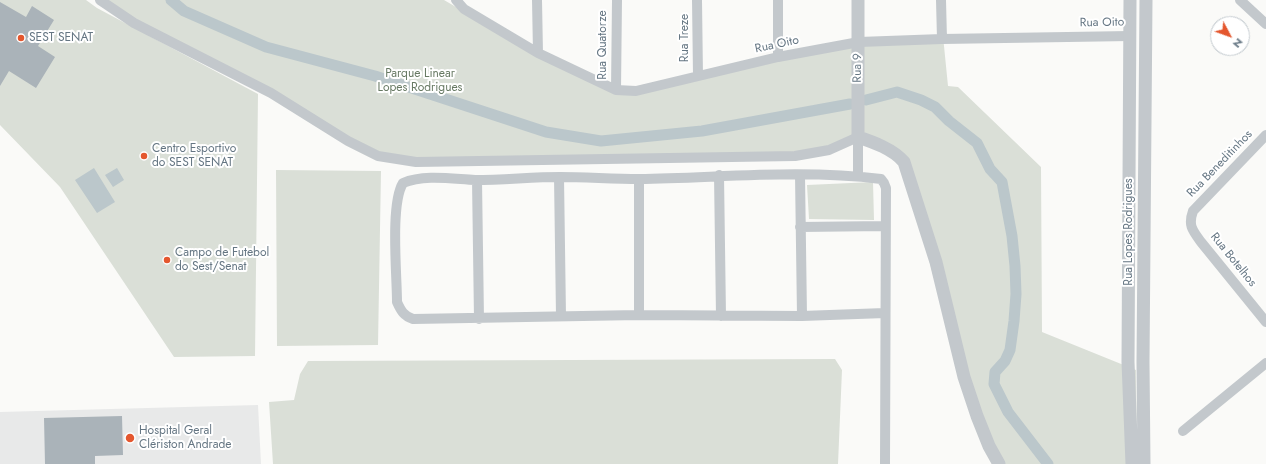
<!DOCTYPE html>
<meta charset="utf-8">
<style>
body{margin:0}
#map{position:relative;width:1266px;height:464px;overflow:hidden;background:#fafaf8;font-family:Jost,sans-serif}
canvas{display:block}
.north{position:absolute;left:1210px;top:16px;width:40px;height:40px;box-sizing:border-box;background:#fff;border:1px solid #c1c8cd;border-radius:50%;rotate:131deg;font-size:11px;font-weight:700;line-height:16px;text-align:center;color:#657683}
.north::after{content:'';display:block;margin:auto;width:14px;height:18px;background:#e4572e;clip-path:polygon(50% 0,100% 100%,50% 72%,0 100%)}
</style>
<div id="map">
<canvas width="1266" height="464"></canvas>
<div class="north">N</div>
</div>
<script>
const c = document.querySelector('canvas').getContext('2d');
c.lineJoin = 'round';
function fill(path, color) { c.fillStyle = color; c.fill(path, 'evenodd'); }
function stroke(path, color, width, dash) { c.strokeStyle = color; c.lineWidth = width; c.lineCap = dash ? 'butt' : 'round'; c.setLineDash(dash || []); c.stroke(path); }
function write(font, color, halo, rows, align = 'center') {
  c.font = font + ' Jost,sans-serif'; c.lineWidth = 4; c.setLineDash([]); c.textBaseline = 'middle'; c.strokeStyle = halo; c.fillStyle = color; for (const [text, x, y, turn = 0] of rows) {
    c.save(); c.translate(x, y); c.rotate((+turn || 0) * Math.PI / 180); c.textAlign = isNaN(turn) ? turn : align; if (halo) c.strokeText(text, 0, 0); c.fillText(text, 0, 0); c.restore();
  }
}
fill(new Path2D(`
 M258 405 261 464H0V412Z`), '#e8e9e9');
fill(new Path2D(`
 M0 0H86L97 8 258 94 255 356 174 357 60 187 0 125Z
 M103 0H444L456 7 615 91 778 55 943 36 948 86 958 87 1041 167 1042 332 1136 370 1137 464H994L956 362 904 165 857 138 831 151 415 161 377 154 131 19Z
 M276 170 381 171 378 345 277 346Z
 M873 182 874 220 809 219 807 185Z
 M835 359 842 370 838 464H273L269 402 294 400 300 374 308 361Z`), '#dadfd7');
fill(new Path2D(`
 M94 168 115 202 97 213 75 180Z
 M117 168 124 180 113 187 105 175Z`), '#bbc7cb');
stroke(new Path2D(`
 M171 0 184 11 266 47 375 76 546 132 601 141 702 131 850 104
 M866 100 897 92 921 100 935 107 949 121 977 143 990 169 1002 182 1012 236 1015 266 1016 294 1014 321 1010 350 1005 361 995 372 994 384 1008 412 1048 464`), '#bbc7cb', 11);
fill(new Path2D(`
 M0 2 26 17 32 6 54 20 38 46 55 57 36 88 9 71 0 86Z
 M122 416 123 455 95 456V464H45L44 418Z`), '#aab3b9');
stroke(new Path2D(`
 M100 0 134 23 271 93 348 141 378 156 416 162 795 156 829 150 858 137V176
 M456 0 464 9 538 53 616 90 636 91 778 57 859 42 942 39 1130 36
 M537 0 538 53
 M697 0 698 76
 M778 0V57
 M941 0 942 39
 M1240 0 1266 24
 M616 90 617 0
 M1266 135 1193 211C1188 225 1192 230 1201 242L1266 322
 M719 175 721 316
 M800 175 802 316
 M559 177 561 316
 M477 180 479 319
 M800 227 885 226
 M639 315V179
 M1183 431 1266 363
 M885 464 886 188 884 183 881 179C800 169 719 178 639 179 612 179 586 177 560 177 532 177 504 180 475 180 453 179 424 174 403 183 390 204 397 275 397 302 401 311 404 316 413 319L639 315 802 316 885 313`), '#c3c8cc', 10);
stroke(new Path2D(`
 M858 0V137C873 142 893 149 904 162L936 262 964 377 977 416 989 446 999 464
 M1130 0 1128 362 1132 464
 M1144 464 1143 362 1146 0`), '#c3c8cc', 13);
for (const [x, y, r, color] of [
 [21,38,4,"#e4572e"],
 [144,156,4,"#e4572e"],
 [167,260,4,"#e4572e"],
 [130,438,5,"#e4572e"]
]) { const dot = new Path2D(); dot.arc(x, y, r, 0, 2 * Math.PI); c.fillStyle = color; c.fill(dot); stroke(dot, '#fff', 1.5); }
write('12px', '#657683', '#fff', [
 ["Rua Oito",1102,23,-1],
 ["Rua Treze",685,38,-90],
 ["Rua Quatorze",603,45,-90],
 ["Rua Oito",777,45,-12],
 ["Rua 9",858,68,-89],
 ["Rua Beneditinhos",1220,164,-46],
 ["Rua Lopes Rodrigues",1129,232,-90],
 ["Rua Botelhos",1233,260,51]
]);
write('12px', '#657683', '#fff', [
 ["SEST SENAT",29,38],
 ["Centro Esportivo",152,149],
 ["do SEST SENAT",152,163],
 ["Campo de Futebol",175,253],
 ["do Sest/Senat",175,267],
 ["Hospital Geral",139,431],
 ["Clériston Andrade",139,445]
], 'left');
write('12px', '#687a64', '#fff', [
 ["Parque Linear",420,74],
 ["Lopes Rodrigues",420,88]
]);
</script>
